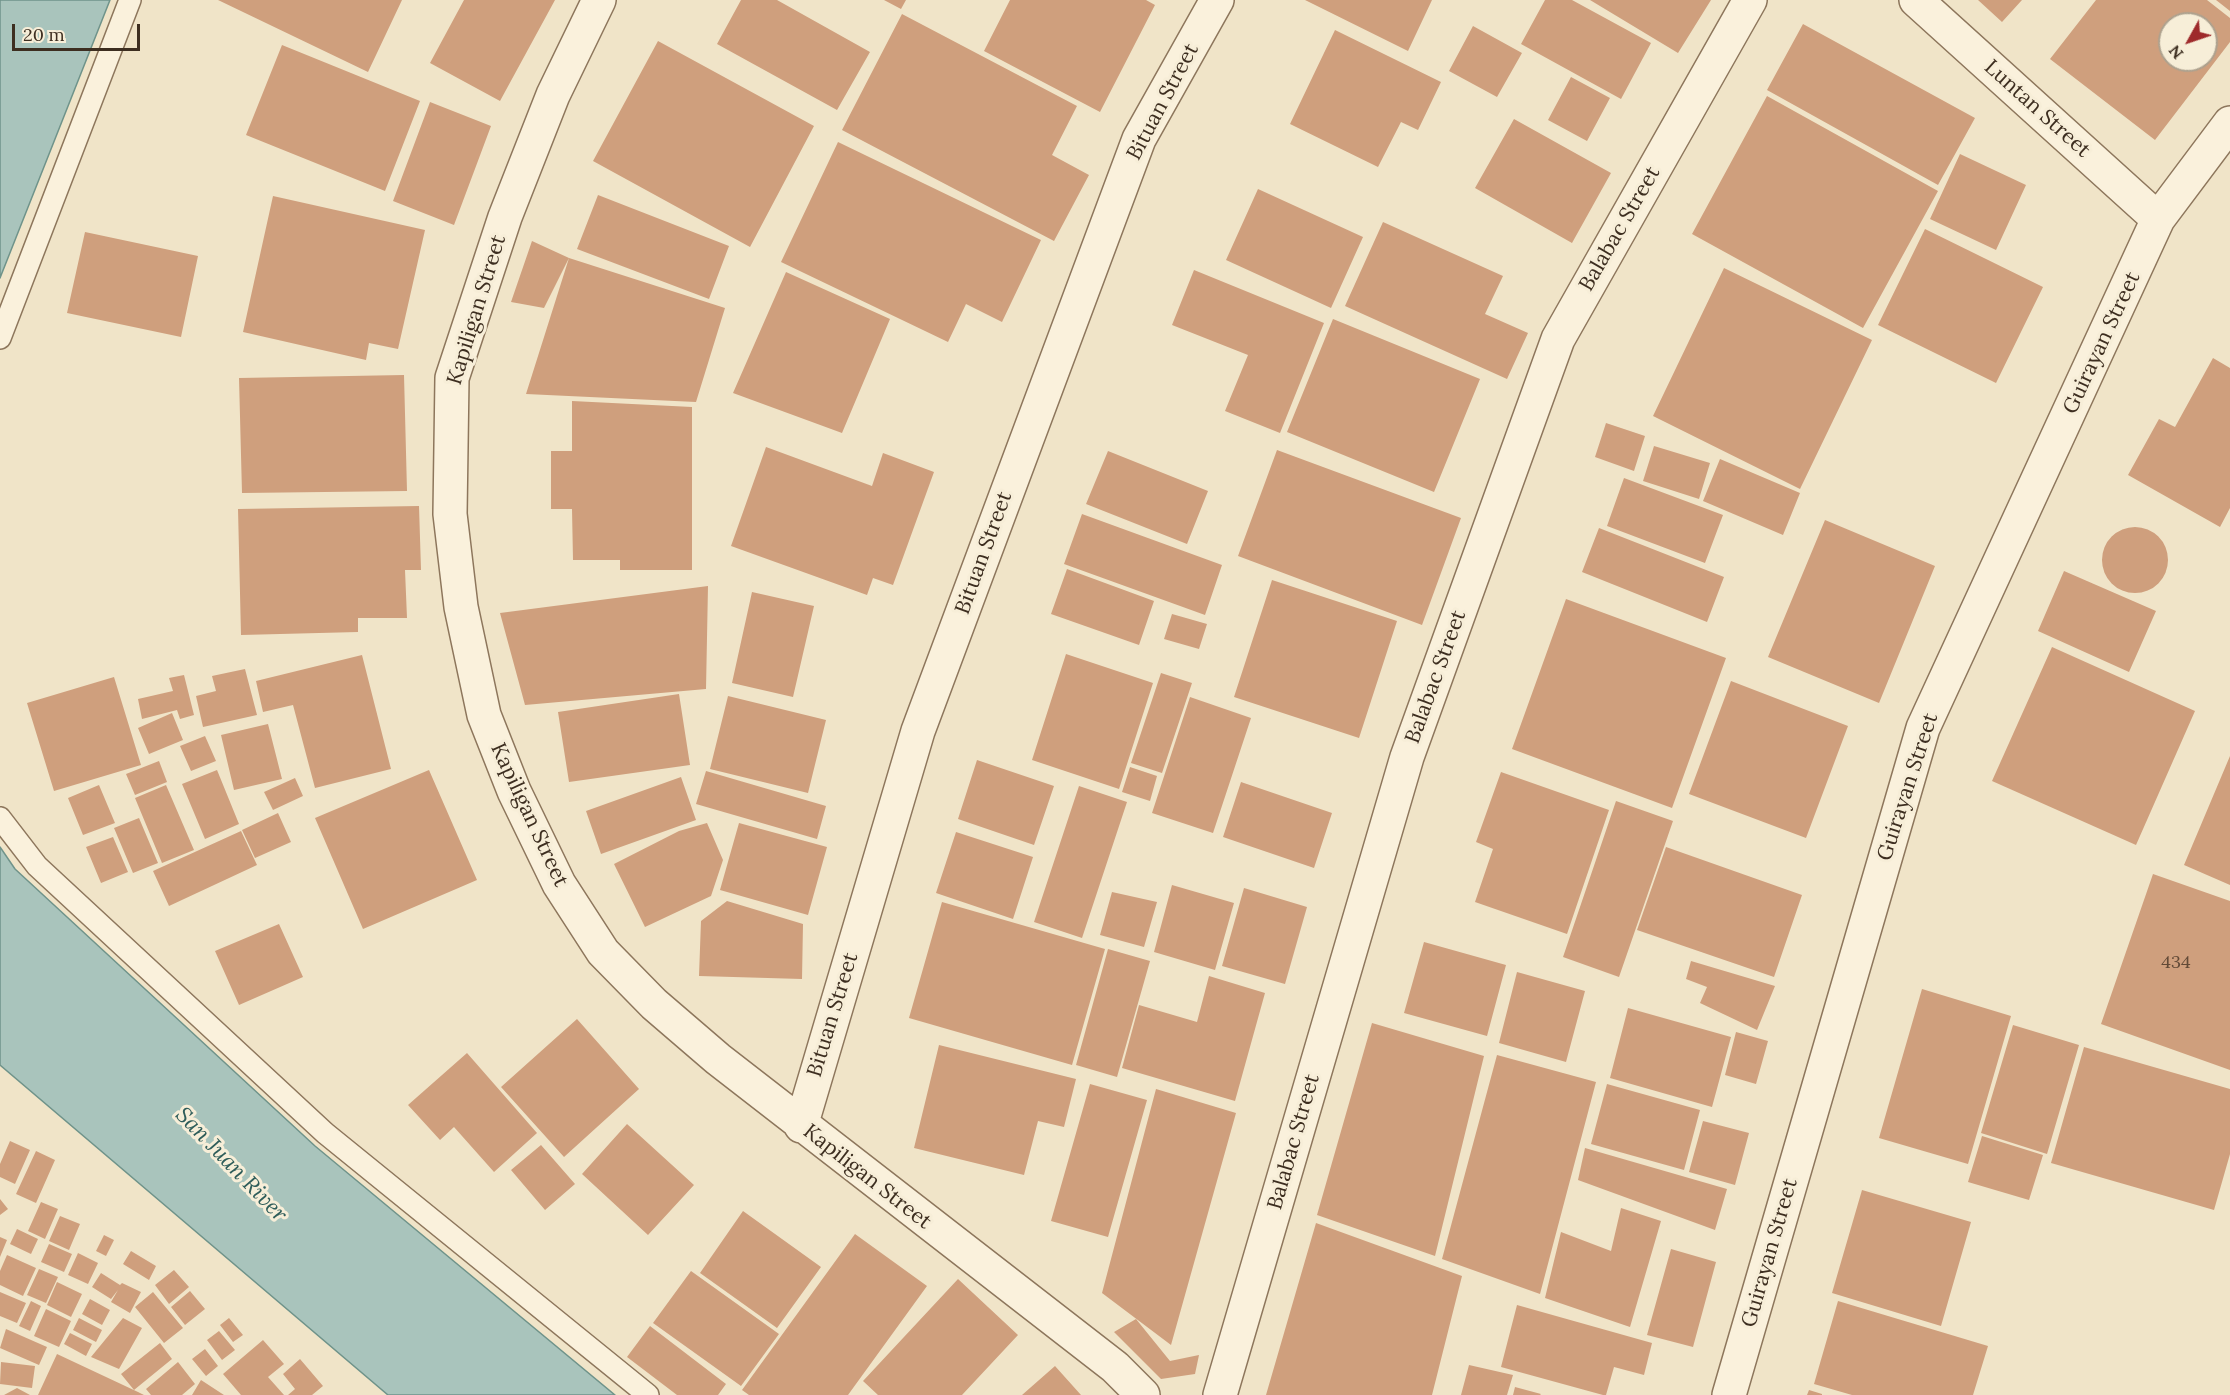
<!DOCTYPE html>
<style>
body{margin:0}
#map{position:relative;width:2230px;height:1395px;overflow:hidden;background:#f0e4c8;font-family:Lora,serif}
canvas{display:block}
.north{position:absolute;left:2158px;top:12px;width:60px;height:60px;box-sizing:border-box;background:#f7eed8;border:2px solid #ada18e;border-radius:50%;rotate:230deg;font-size:16px;font-weight:700;line-height:24px;text-align:center;color:#3d2e20}
.north::after{content:'';display:block;margin:auto;width:21px;height:27px;background:#9e2a2b;clip-path:polygon(50% 0,100% 100%,50% 72%,0 100%)}
.scale{position:absolute;left:12px;top:24px;width:128px;height:27px;box-sizing:border-box;border:3px solid #3d2e20;border-top:0;padding-left:8px;font-size:18px;line-height:21px;white-space:nowrap;color:#3d2e20;-webkit-text-stroke:4px #f7eed8;paint-order:stroke}
</style>
<div id="map">
<canvas width="2230" height="1395"></canvas>
<div class="north">N</div>
<div class="scale">20 m</div>
</div>
<script>
const c = document.querySelector('canvas').getContext('2d');
c.lineJoin = 'round';
function fill(path, color) { c.fillStyle = color; c.fill(path, 'evenodd'); }
function stroke(path, color, width, dash) { c.strokeStyle = color; c.lineWidth = width; c.lineCap = dash ? 'butt' : 'round'; c.setLineDash(dash || []); c.stroke(path); }
function write(font, color, halo, rows, align = 'center') {
  c.font = font + ' Lora,serif'; c.lineWidth = 6; c.setLineDash([]); c.textBaseline = 'middle'; c.strokeStyle = halo; c.fillStyle = color; for (const [text, x, y, turn = 0] of rows) {
    c.save(); c.translate(x, y); c.rotate((+turn || 0) * Math.PI / 180); c.textAlign = isNaN(turn) ? turn : align; if (halo) c.strokeText(text, 0, 0); c.fillText(text, 0, 0); c.restore();
  }
}
const water = new Path2D(`
 M0 0H110L0 278Z
 M0 847 15 869 315 1146 615 1395H388L0 1065Z`);
fill(water, '#a9c4bc');
stroke(water, '#6f938a', 1.5);
fill(new Path2D(`
 M218 0H402L368 72Z
 M464 0H555L500 101 430 63Z
 M741 0H777L870 52 837 110 717 44Z
 M884 0H906L901 9Z
 M1010 0H1146L1155 5 1100 112 984 51Z
 M1305 0H1432L1408 51Z
 M1545 0H1572L1651 43 1621 99 1521 44Z
 M1590 0H1711L1678 53Z
 M1978 0H2022L2002 22Z
 M2096 0H2207L2230 18V42L2155 140 2050 59ZM2170 24H2206V60H2170Z
 M2216 0H2230V11Z
 M902 14 1077 106 1052 155 1089 175 1054 241 842 130Z
 M1803 24 1975 118 1938 185 1767 90Z
 M1473 26 1522 53 1497 97 1449 71Z
 M1335 30 1441 82 1418 130 1401 122 1378 167 1290 124Z
 M658 41 814 126 750 247 593 161Z
 M282 45 420 101 385 191 246 135Z
 M1571 77 1610 98 1587 141 1548 120Z
 M1767 96 1938 191 1863 328 1692 234Z
 M430 102 491 126 454 225 393 201Z
 M1514 119 1611 173 1572 243 1475 188Z
 M838 142 1041 240 1002 322 966 304 948 342 781 262Z
 M1960 154 2026 185 1996 250 1930 219Z
 M1258 189 1363 237 1331 308 1226 260Z
 M598 195 729 246 709 299 577 249Z
 M273 196 425 230 398 349 369 343 366 360 243 332Z
 M1383 222 1503 276 1485 314 1528 333 1507 379 1345 306Z
 M1925 229 2043 287 1996 383 1878 325Z
 M85 232 198 256 181 337 67 313Z
 M532 241 569 258 544 308 511 302Z
 M569 258 725 308 696 402 526 394Z
 M1724 268 1872 340 1800 489 1653 416Z
 M1194 270 1324 323 1280 433 1225 411 1248 355 1172 325Z
 M786 272 890 319 842 433 733 393Z
 M1333 319 1480 379 1434 492 1287 432Z
 M2213 358 2230 368V508L2220 527 2128 475 2159 419 2175 427Z
 M404 375 407 491 242 493 239 378Z
 M572 401 692 407V570H620V560H573L572 509H551V451H572Z
 M1606 423 1645 436 1634 471 1595 457Z
 M1654 446 1710 463 1699 499 1643 481Z
 M766 447 872 486 883 453 934 472 893 585 873 578 867 595 731 546Z
 M1277 450 1461 518 1422 625 1238 556Z
 M1108 451 1208 491 1187 544 1086 504Z
 M1720 459 1800 493 1783 535 1703 501Z
 M1624 478 1723 515 1705 563 1607 526Z
 M419 506 421 570H405L407 618H358V632L241 635 238 509Z
 M1082 514 1222 565 1205 615 1064 564Z
 M1825 520 1935 566 1879 703 1768 657Z
 M2102 560a33 33 0 1 1 66 0a33 33 0 1 1-66 0Z
 M1599 528 1724 577 1707 622 1582 572Z
 M1067 569 1154 601 1139 645 1051 614Z
 M2064 571 2156 611 2129 672 2038 631Z
 M1272 580 1397 621 1359 738 1234 697Z
 M708 586 706 689 525 705 500 613Z
 M752 592 814 606 793 697 732 683Z
 M1566 599 1726 658 1672 808 1512 749Z
 M1172 614 1207 624 1199 649 1164 639Z
 M2052 647 2195 711 2136 845 1992 781Z
 M1066 654 1153 683 1119 789 1032 760Z
 M362 655 391 769 315 788 293 705 263 712 256 681Z
 M245 669 257 715 203 727 196 696 216 691 212 676Z
 M1161 673 1192 683 1162 773 1131 763Z
 M184 675 194 715 180 719 177 710 142 719 138 699 173 691 169 678Z
 M114 677 141 765 54 791 27 703Z
 M1731 681 1848 726 1806 838 1689 794Z
 M679 694 690 765 569 782 558 712Z
 M728 696 826 720 808 793 710 769Z
 M1190 697 1251 718 1213 833 1152 813Z
 M172 713 183 740 149 754 138 728Z
 M268 724 282 779 234 790 221 735Z
 M205 736 216 761 191 771 180 746Z
 M2230 756V885L2184 865Z
 M977 760 1054 786 1034 845 958 819Z
 M159 761 167 782 135 795 126 774Z
 M1130 767 1157 776 1150 801 1122 792Z
 M217 770 239 824 205 839 182 784Z
 M429 770 477 880 363 929 315 818Z
 M706 771 826 806 817 839 696 804Z
 M1501 772 1609 810 1567 934 1475 902 1493 849 1476 842Z
 M681 777 696 820 601 854 586 811Z
 M295 778 303 796 273 810 264 792Z
 M1241 782 1332 813 1314 868 1223 837Z
 M99 785 115 823 83 835 68 798Z
 M166 785 194 850 162 863 135 798Z
 M1079 786 1127 802 1082 938 1034 922Z
 M1616 801 1673 821 1619 977 1563 957Z
 M278 813 291 842 255 858 242 830Z
 M139 818 158 863 133 873 114 828Z
 M707 823 723 860 711 896 645 927 614 864 679 831Z
 M739 823 827 847 808 915 720 890Z
 M241 831 257 865 169 906 153 871Z
 M956 832 1033 857 1013 919 936 893Z
 M113 837 128 872 101 883 86 847Z
 M1666 847 1802 895 1774 977 1637 930Z
 M2153 874 2230 901V1070L2101 1024Z
 M1172 885 1234 903 1215 970 1154 952Z
 M1244 888 1307 907 1285 984 1222 966Z
 M1112 892 1157 902 1144 947 1100 935Z
 M727 901 803 924 802 979 699 976 701 921Z
 M942 902 1105 949 1072 1065 909 1018Z
 M279 924 303 977 239 1005 215 951Z
 M1424 942 1506 965 1487 1036 1404 1013Z
 M1108 949 1150 961 1117 1077 1076 1065Z
 M1691 961 1775 986 1757 1030 1700 1003 1707 987 1686 979Z
 M1517 972 1585 991 1566 1062 1499 1043Z
 M1209 976 1265 993 1235 1101 1122 1068 1139 1005 1197 1022Z
 M1922 989 2011 1016 1968 1164 1879 1138Z
 M1628 1008 1731 1037 1712 1107 1610 1078Z
 M577 1019 639 1089 564 1157 501 1087Z
 M1372 1023 1484 1056 1435 1256 1317 1215Z
 M2013 1025 2079 1045 2047 1154 1981 1133Z
 M1736 1032 1768 1041 1756 1084 1725 1075Z
 M939 1045 1076 1079 1064 1127 1038 1121 1024 1175 914 1148Z
 M2084 1047 2230 1089V1154L2214 1210 2051 1163Z
 M467 1053 537 1133 494 1172 454 1127 440 1140 408 1105Z
 M1497 1055 1596 1082 1540 1294 1442 1259Z
 M1090 1084 1147 1100 1108 1237 1051 1221Z
 M1607 1084 1700 1110 1684 1170 1591 1144Z
 M1156 1089 1236 1113 1171 1345 1102 1293Z
 M1703 1121 1749 1133 1735 1185 1689 1172Z
 M627 1124 694 1185 648 1235 582 1174Z
 M1982 1136 2043 1155 2029 1200 1968 1182Z
 M10 1141 30 1150 15 1184 0 1177V1164Z
 M541 1145 575 1184 545 1210 511 1170Z
 M1585 1148 1727 1189 1715 1230 1578 1180Z
 M36 1151 55 1160 36 1203 16 1194Z
 M1862 1190 1971 1222 1941 1326 1832 1293Z
 M0 1199 8 1209 0 1215Z
 M41 1202 58 1209 45 1239 28 1231Z
 M1621 1208 1661 1221 1630 1327 1545 1298 1561 1232 1611 1251Z
 M743 1211 821 1267 777 1328 700 1273Z
 M60 1216 80 1224 69 1250 49 1241Z
 M1316 1223 1462 1276 1432 1395H1266Z
 M17 1229 38 1239 31 1254 10 1244Z
 M855 1234 927 1286 848 1395H749L742 1390Z
 M104 1235 114 1240 106 1256 96 1251Z
 M0 1237 7 1240 0 1257Z
 M49 1244 72 1254 64 1272 41 1262Z
 M1671 1249 1716 1262 1693 1347 1647 1335Z
 M131 1251 156 1266 149 1280 123 1264Z
 M78 1253 98 1263 88 1284 68 1275Z
 M7 1255 36 1268 23 1296 0 1285V1271Z
 M39 1269 58 1277 46 1303 27 1295Z
 M174 1270 189 1287 169 1304 155 1285Z
 M691 1271 779 1334 741 1386 653 1323Z
 M101 1273 120 1285 122 1283 141 1292 130 1313 111 1302 118 1290 111 1299 92 1287Z
 M958 1279 1018 1335 962 1395H878L863 1381Z
 M57 1282 82 1294 71 1317 47 1305Z
 M190 1291 205 1309 185 1325 171 1307Z
 M0 1292 26 1303 17 1323 0 1316Z
 M153 1292 183 1328 164 1343 135 1307Z
 M90 1299 110 1310 102 1325 82 1314Z
 M31 1301 41 1306 30 1331 19 1326Z
 M1838 1301 1988 1346 1973 1395H1852L1814 1384Z
 M1517 1305 1652 1343 1644 1375 1614 1367 1606 1395H1603L1501 1367Z
 M46 1309 71 1321 59 1347 34 1336Z
 M79 1318 102 1330 96 1342 73 1330Z
 M123 1318 142 1328 119 1369 91 1357Z
 M229 1318 243 1335 233 1342 220 1325Z
 M1136 1319 1170 1361 1199 1355 1195 1374 1161 1379 1114 1332Z
 M650 1326 726 1384 718 1395H677L627 1357Z
 M6 1329 47 1347 39 1365 0 1348Z
 M219 1331 235 1350 222 1360 207 1340Z
 M70 1333 92 1344 86 1356 64 1344Z
 M263 1340 284 1364 268 1377 284 1395H241L223 1374Z
 M160 1343 172 1359 134 1390 121 1374Z
 M205 1349 218 1366 206 1376 192 1359Z
 M57 1354 138 1392 144 1395H38Z
 M300 1359 323 1386 312 1395H288L295 1389 283 1374Z
 M1 1362 35 1366 32 1388 0 1384Z
 M178 1362 195 1384 182 1395H151L146 1389Z
 M1469 1365 1513 1375 1507 1395H1461Z
 M1055 1366 1081 1395H1022Z
 M201 1380 224 1395H192Z
 M1515 1387 1541 1394 1540 1395H1513Z
 M17 1388 30 1395H4Z
 M1809 1390 1822 1394V1395H1807Z`), '#cf9f7d');
const service = new Path2D(`
 M0 338 130 0
 M0 818 37 866 325 1133 648 1395`);
const minor = new Path2D(`
 M599 0 553 95 505 217 452 378 450 514 461 607 484 715 514 791 559 884 603 952 654 1004 718 1059 1115 1367 1143 1395
 M1916 0 2158 219
 M801 1126 918 731 1139 139 1217 0
 M1220 1395 1407 757 1558 339 1750 0
 M1729 1395 1923 728 2158 219 2230 123`);
stroke(service, '#8d765c', 24);
stroke(minor, '#8d765c', 36);
stroke(service, '#faf1dc', 21);
stroke(minor, '#faf1dc', 33);
write('18px', '#624a37', null, [
 ["434",2176,963]
]);
write('21px', '#3d2e20', '#f7eed8', [
 ["Bituan Street",1163,102,-62],
 ["Luntan Street",2037,109,42],
 ["Balabac Street",1620,229,-60],
 ["Kapiligan Street",477,310,-73],
 ["Guirayan Street",2102,343,-65],
 ["Bituan Street",984,553,-70],
 ["Balabac Street",1436,677,-70],
 ["Guirayan Street",1908,787,-72],
 ["Kapiligan Street",529,815,65],
 ["Bituan Street",833,1015,-73],
 ["Balabac Street",1294,1142,-74],
 ["Kapiligan Street",867,1177,38],
 ["Guirayan Street",1770,1253,-74]
]);
write('italic 22px', '#2f5d5a', '#f7eed8', [
 ["San Juan River",231,1165,46]
]);
</script>
